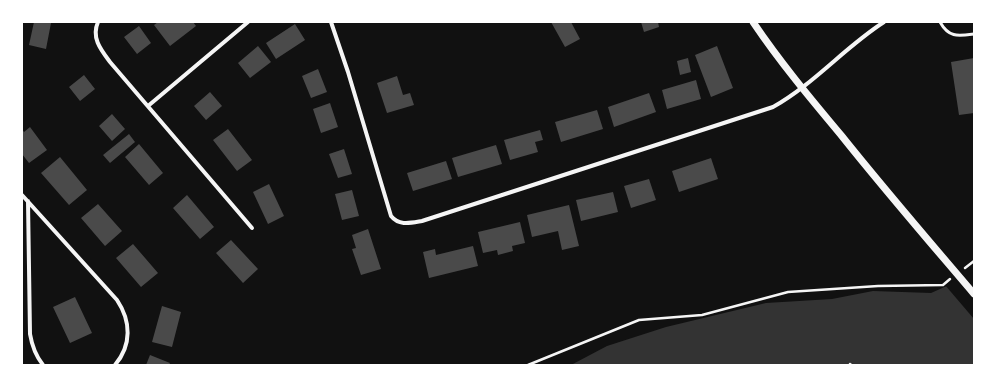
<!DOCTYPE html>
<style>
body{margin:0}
#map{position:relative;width:996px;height:387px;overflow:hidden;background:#111;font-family:"DejaVu Sans",sans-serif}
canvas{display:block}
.frame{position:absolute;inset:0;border:23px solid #fff;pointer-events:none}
</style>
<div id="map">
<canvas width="996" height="387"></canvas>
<div class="frame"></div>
</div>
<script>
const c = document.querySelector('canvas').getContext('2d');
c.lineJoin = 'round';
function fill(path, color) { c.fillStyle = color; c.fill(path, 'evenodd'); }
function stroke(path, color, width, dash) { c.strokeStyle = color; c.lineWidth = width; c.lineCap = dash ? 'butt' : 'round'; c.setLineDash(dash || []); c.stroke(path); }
fill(new Path2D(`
 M974 274V365H571L607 346 666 327 766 303 832 299 873 291 931 293Z`), '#333');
fill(new Path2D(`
 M974 272V319L945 285Z`), '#111');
fill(new Path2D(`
 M34 22 51 23 46 49 29 45Z
 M158 22H193L196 26 170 46 154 25Z
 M551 22H571L580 39 565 47Z
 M641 22H658L659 27 644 32Z
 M295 24 305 40 276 59 266 43Z
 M139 26 151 43 137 54 124 37Z
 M258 46 271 62 250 78 238 63Z
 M717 46 733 88 711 97 695 55Z
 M688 58 691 72 680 75 677 61Z
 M974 58V113L959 115 951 62Z
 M318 69 327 92 311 98 302 76Z
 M84 75 95 89 80 101 69 87Z
 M397 76 403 95 410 93 414 105 387 113 377 83Z
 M696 80 701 99 667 109 662 90Z
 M210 92 222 106 206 120 194 106Z
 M649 93 656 112 614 127 608 107Z
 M330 103 338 127 321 133 313 109Z
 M597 110 603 129 561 142 555 122Z
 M112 114 125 129 112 141 99 126Z
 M30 127 47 150 29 163 22 154V129L24 132Z
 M228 129 252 160 237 171 213 140Z
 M540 130 543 140 535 142 538 152 510 160 504 140Z
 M129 134 135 142 110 163 103 155Z
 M139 144 163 173 149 185 125 157Z
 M496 145 502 164 458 177 452 158Z
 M344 149 352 174 338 178 329 154Z
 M60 157 87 190 69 205 41 173Z
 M711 158 718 179 679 192 672 171Z
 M446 161 452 179 413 191 407 173Z
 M649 179 656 200 631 208 624 186Z
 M269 184 284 216 268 224 253 192Z
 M352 190 359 216 342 220 335 194Z
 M613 192 618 212 581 221 576 200Z
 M187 195 214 227 200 239 173 208Z
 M98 204 122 231 105 246 81 218Z
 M569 205 579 246 562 250 558 231 532 237 527 215Z
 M520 222 525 243 512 246 513 251 498 255 497 250 483 253 478 232Z
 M368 229 381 269 361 275 352 249 356 248 352 235Z
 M231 240 258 269 243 283 216 253Z
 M133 244 158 273 141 287 116 258Z
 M473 246 478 266 429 278 423 252 435 249 436 255Z
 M75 297 92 333 70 343 53 307Z
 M162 306 181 312 172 347 152 342Z
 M150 355 170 363 169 365H146Z`), '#4a4a4a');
stroke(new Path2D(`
 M965 268 974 261
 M850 364 851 365
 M528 365 639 320 702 315 788 292 878 286 943 285 950 279`), '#f5f5f5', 2.5);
stroke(new Path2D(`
 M940 22C949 38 958 36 974 34`), '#f5f5f5', 3);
stroke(new Path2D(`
 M98 22C91 38 101 50 110 62L252 228
 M331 22 348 72 391 216C399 226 410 223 422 221L773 107C814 84 845 47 884 22
 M148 106 248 22
 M22 195 117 300C131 321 132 345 115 365
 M28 201 30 334C32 346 35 355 43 365`), '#f5f5f5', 4);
stroke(new Path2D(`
 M753 22C780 62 810 98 841 135 884 189 929 241 974 294`), '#f5f5f5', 7);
</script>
